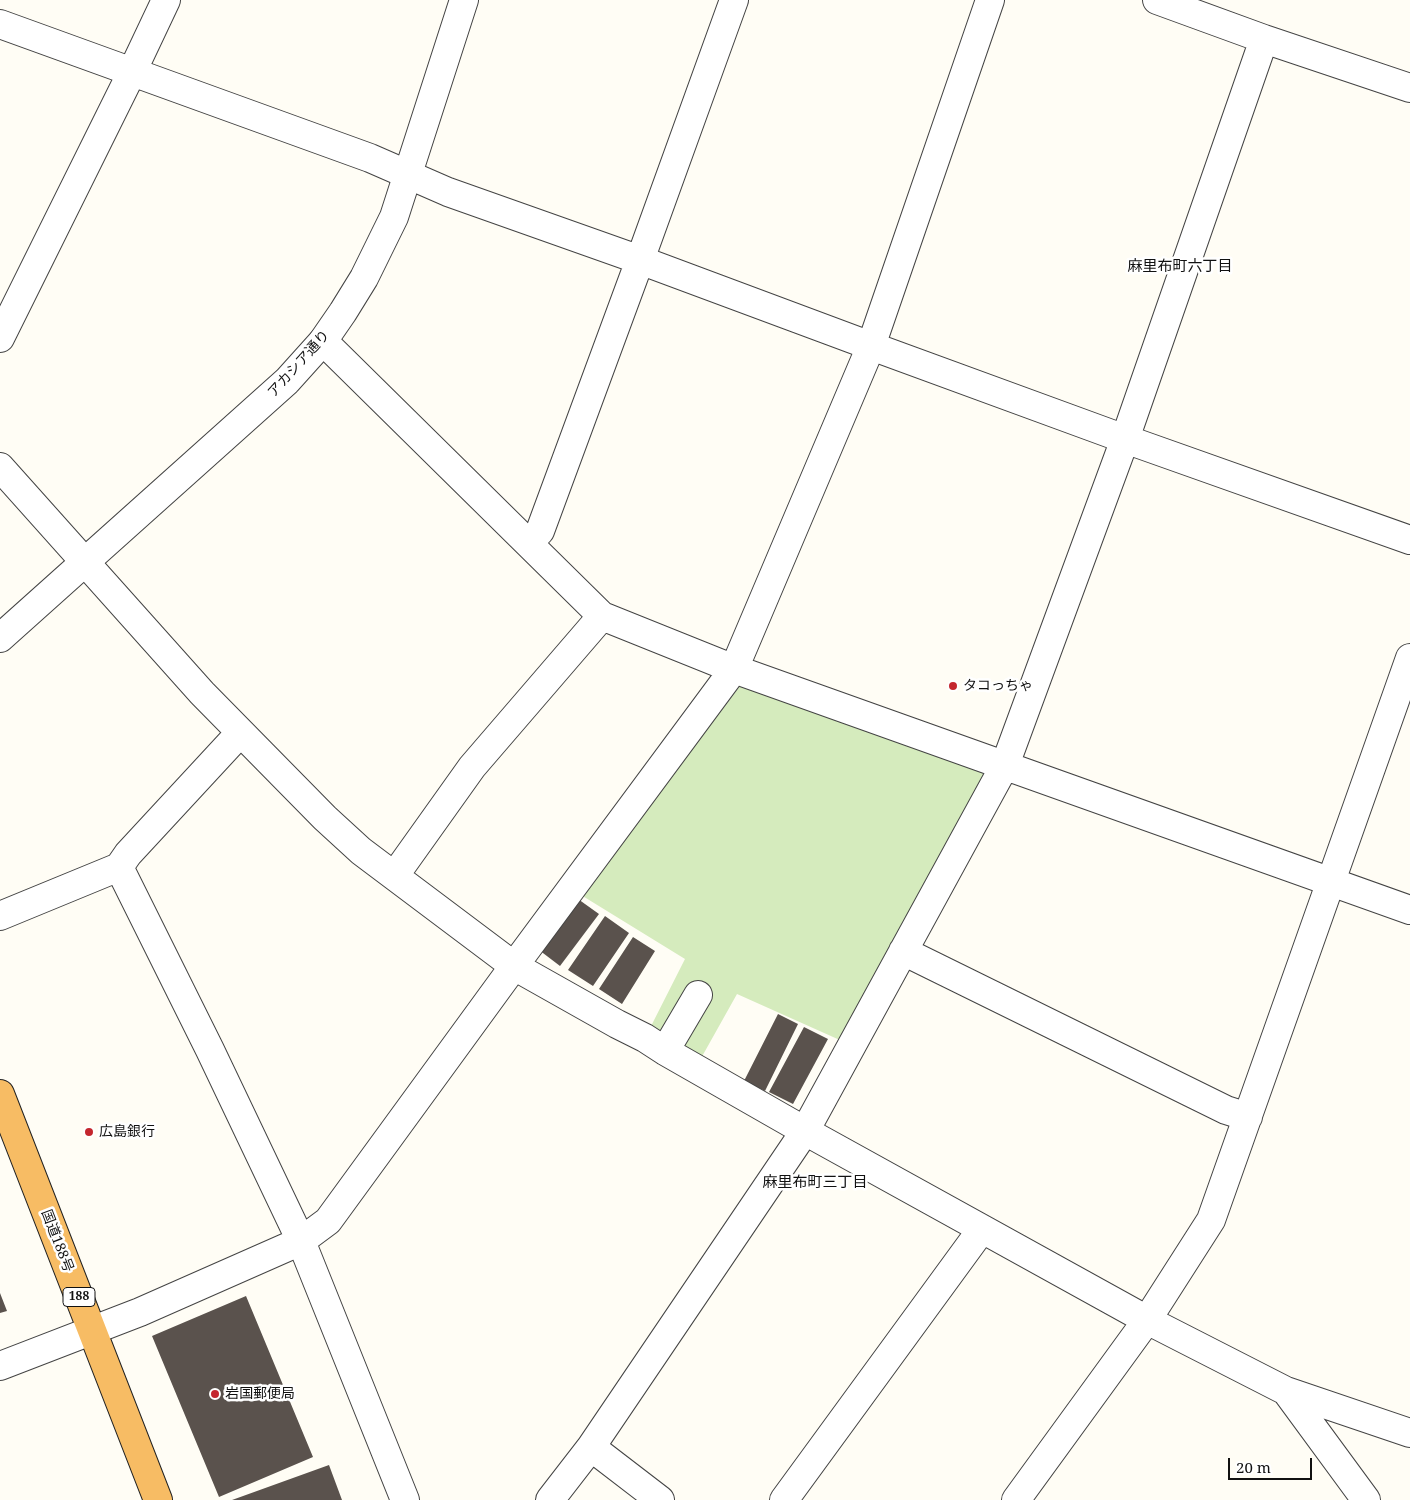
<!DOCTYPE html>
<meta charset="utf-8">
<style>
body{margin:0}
#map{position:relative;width:1410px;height:1500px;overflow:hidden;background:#fffdf5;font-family:"Noto Serif",serif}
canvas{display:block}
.scale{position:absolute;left:1228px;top:1458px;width:84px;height:22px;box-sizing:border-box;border:2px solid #111;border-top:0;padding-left:6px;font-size:15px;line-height:18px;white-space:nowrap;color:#111;-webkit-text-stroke:4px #fff;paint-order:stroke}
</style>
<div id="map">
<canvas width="1410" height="1500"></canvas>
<div class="scale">20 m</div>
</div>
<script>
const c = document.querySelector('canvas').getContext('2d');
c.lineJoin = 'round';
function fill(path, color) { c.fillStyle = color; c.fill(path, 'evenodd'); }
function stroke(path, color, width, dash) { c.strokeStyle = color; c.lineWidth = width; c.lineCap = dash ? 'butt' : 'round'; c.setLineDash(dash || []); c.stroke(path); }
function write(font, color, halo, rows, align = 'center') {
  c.font = font + ' "Noto Serif","Noto Sans JP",serif'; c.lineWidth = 5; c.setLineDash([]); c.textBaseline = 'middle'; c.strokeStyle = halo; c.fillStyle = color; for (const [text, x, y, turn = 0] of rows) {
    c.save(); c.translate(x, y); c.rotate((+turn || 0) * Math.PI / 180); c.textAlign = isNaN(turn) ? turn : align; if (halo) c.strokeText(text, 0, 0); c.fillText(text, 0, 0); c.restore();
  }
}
fill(new Path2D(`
 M740 686 985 773 842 1041 737 994 695 1069 645 1038 685 959 581 895Z`), '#d5ebbd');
fill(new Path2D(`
 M578 899 599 914 560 966 539 950Z
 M605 916 629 933 593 986 568 970Z
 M633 937 655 951 622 1004 599 989Z
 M778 1014 798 1024 765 1091 744 1081Z
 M804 1027 828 1039 793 1104 769 1092Z
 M0 1293 7 1311 0 1313Z
 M246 1296 313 1457 219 1497 152 1336Z
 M329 1465 342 1500H232Z`), '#5a524d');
const minor = new Path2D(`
 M1157 0 1264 39 1410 88
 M0 24 370 158 448 192 640 260 871 346 1125 439 1410 540
 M0 338 132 72 166 0
 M323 341 602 616 734 669 1410 910
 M0 467 202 693 325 818 361 851 514 966 617 1024 645 1038 665 1051 805 1131 1147 1320 1286 1391 1410 1433
 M528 543 540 531 640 260 734 0
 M119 867 128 854 240 733
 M395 875 472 767 602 616
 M0 916 119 867 210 1050 301 1241 405 1500
 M903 951 1226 1110 1248 1117
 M665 1051 698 995
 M0 1366 140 1312 301 1241 328 1221 514 966 734 669 871 346 990 0
 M1286 1391 1366 1500
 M591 1447 660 1500
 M550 1500 591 1447 805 1131 1005 765 1125 439 1264 39
 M784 1500 982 1229
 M1016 1500 1147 1320 1211 1220 1410 658`);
const tertiary = new Path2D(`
 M0 638 287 381 323 341 343 312 364 278 394 217 464 0`);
const trunk = new Path2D(`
 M0 1094 158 1500`);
stroke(minor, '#444', 30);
stroke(tertiary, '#444', 30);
stroke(trunk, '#222', 30);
stroke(minor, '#fff', 28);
stroke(tertiary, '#fff', 28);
stroke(trunk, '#f7bc64', 28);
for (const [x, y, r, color] of [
 [953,686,5,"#c4262e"],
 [89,1132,5,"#c4262e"],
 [215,1394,5,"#c4262e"]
]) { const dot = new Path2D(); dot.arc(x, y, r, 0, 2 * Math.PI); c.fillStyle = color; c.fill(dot); stroke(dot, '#fff', 2); }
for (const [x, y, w] of [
 [79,1297,32]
]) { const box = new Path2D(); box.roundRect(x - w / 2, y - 9.5, w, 19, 4); c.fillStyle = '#fff'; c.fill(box); stroke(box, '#111', 1); }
write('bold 12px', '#111', null, [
 ["188",79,1297]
]);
write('14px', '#111', '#fff', [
 ["アカシア通り",299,364,-48],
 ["国道188号",57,1241,69]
]);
write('14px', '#111', '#fff', [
 ["タコっちゃ",963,686],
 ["広島銀行",99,1132],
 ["岩国郵便局",225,1394]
], 'left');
write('15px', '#111', '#fff', [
 ["麻里布町六丁目",1180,267],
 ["麻里布町三丁目",815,1183]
]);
</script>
